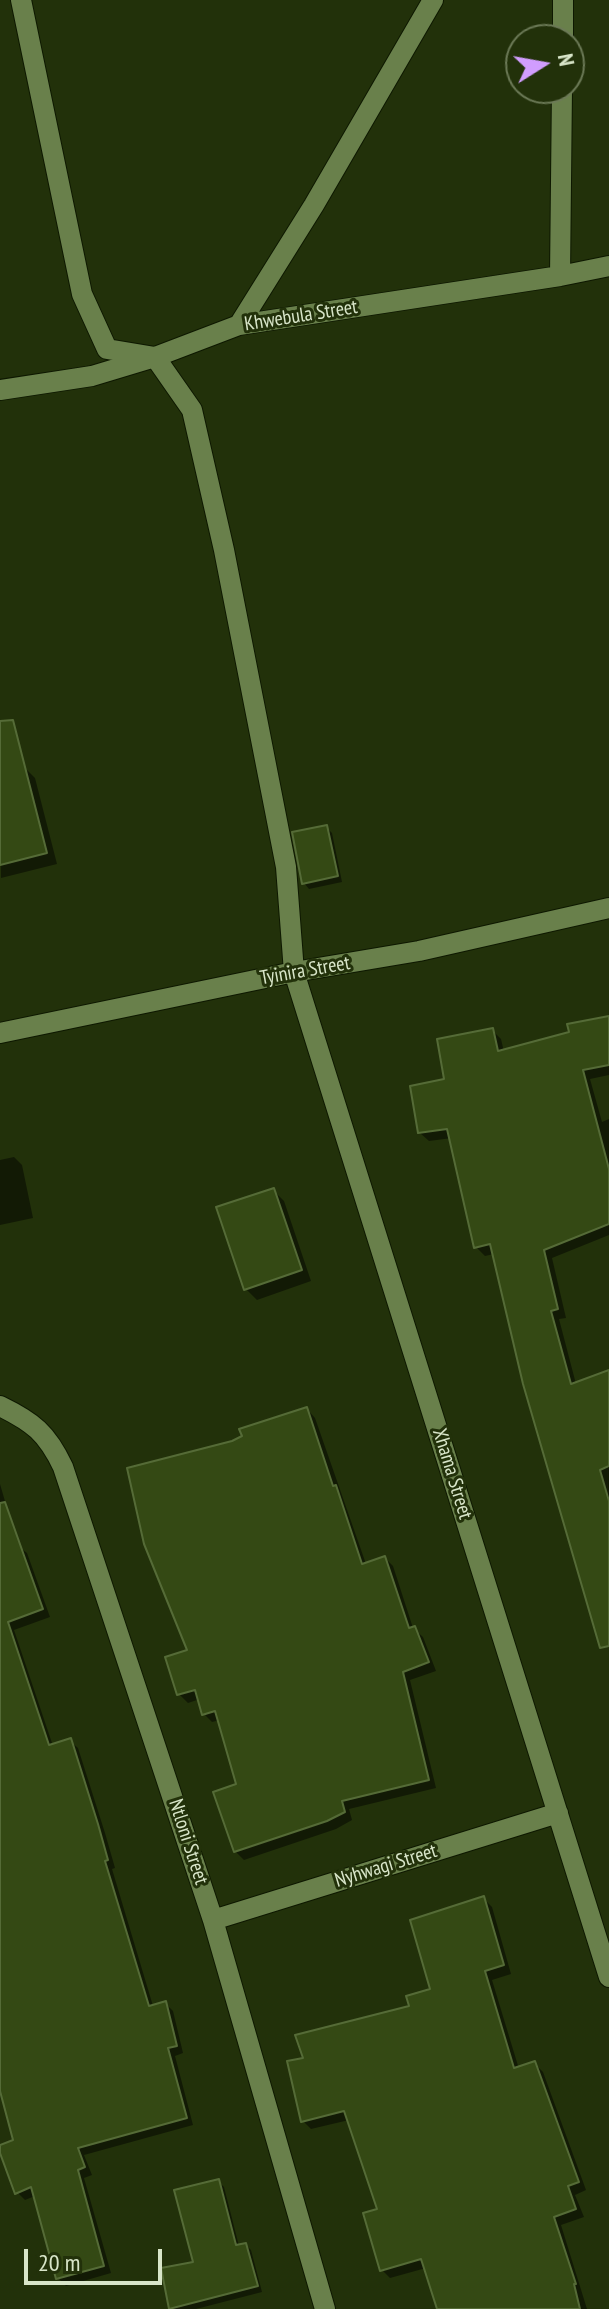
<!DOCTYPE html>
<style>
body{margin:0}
#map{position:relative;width:609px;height:2309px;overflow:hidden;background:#22310a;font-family:"PT Sans Narrow",sans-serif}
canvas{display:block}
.north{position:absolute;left:505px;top:24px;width:80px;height:80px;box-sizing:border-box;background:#22310a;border:2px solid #6b7956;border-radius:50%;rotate:79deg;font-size:22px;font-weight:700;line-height:32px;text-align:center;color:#d8e5c9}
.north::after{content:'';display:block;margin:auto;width:28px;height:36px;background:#d19dfe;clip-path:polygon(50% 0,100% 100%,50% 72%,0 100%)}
.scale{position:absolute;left:24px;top:2249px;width:138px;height:36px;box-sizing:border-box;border:4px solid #d8e5c9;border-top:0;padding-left:10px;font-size:24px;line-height:28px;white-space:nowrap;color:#d8e5c9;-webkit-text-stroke:6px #22310a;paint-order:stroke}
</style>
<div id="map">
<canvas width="609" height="2309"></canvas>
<div class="north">N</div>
<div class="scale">20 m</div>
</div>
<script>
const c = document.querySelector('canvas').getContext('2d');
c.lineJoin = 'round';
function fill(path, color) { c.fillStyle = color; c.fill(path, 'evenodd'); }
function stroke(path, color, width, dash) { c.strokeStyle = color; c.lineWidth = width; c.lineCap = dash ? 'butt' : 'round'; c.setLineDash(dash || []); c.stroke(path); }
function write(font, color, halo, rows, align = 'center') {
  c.font = font + ' "PT Sans Narrow",sans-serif'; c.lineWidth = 6; c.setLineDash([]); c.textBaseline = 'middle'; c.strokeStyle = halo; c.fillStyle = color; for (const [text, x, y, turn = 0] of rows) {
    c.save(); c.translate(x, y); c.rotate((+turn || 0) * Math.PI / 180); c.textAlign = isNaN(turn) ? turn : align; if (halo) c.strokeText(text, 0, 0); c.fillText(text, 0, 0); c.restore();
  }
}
fill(new Path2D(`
 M24 767 35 778 57 864 1 878 0 773Z
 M326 827 332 833 342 882 309 889 304 883Z
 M609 1018V1075L590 1079 602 1122 609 1119V1235L552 1258 566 1318 559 1319 576 1384 609 1372V1635L494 1254 485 1256 476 1247 452 1138 429 1141 420 1133 447 1081 492 1030 501 1039 504 1052 571 1033Z
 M14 1157 22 1165 33 1218 0 1225V1160Z
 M273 1190 284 1201 311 1281 257 1300 246 1289Z
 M307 1409 315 1418 366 1564 385 1558 393 1566 413 1628 423 1637 436 1671 410 1680 436 1788 349 1809 352 1820 336 1829 244 1860 235 1851 239 1786 220 1720 212 1722 204 1714 200 1699 188 1703 179 1694 233 1443Z
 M0 1484 18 1546 27 1553 50 1617 14 1630 53 1746 70 1741 78 1748 105 1833 115 1868 112 1869 153 2006 165 2003 173 2011 183 2053 175 2056 193 2125 84 2155 92 2175 84 2178 111 2273 66 2286 58 2278 35 2196 25 2200 17 2192 15 2141 0 2083Z
 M483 1898 492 1907 511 1974 492 1980 519 2069 535 2064 543 2072 586 2190 575 2195 584 2217 561 2225 587 2309H440L426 2268 390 2278 382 2270 380 2210 349 2120 311 2129 303 2121 305 2060 411 2007 432 1990Z
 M218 2181 224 2187 239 2246 246 2245 251 2250 262 2292 196 2309H171L164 2270 196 2264Z`), '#0007');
const building = new Path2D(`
 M13 720 47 853 0 865V721Z
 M327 825 338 876 302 884 292 832Z
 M609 1016V1065L583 1070 609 1169V1224L544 1250 558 1309 551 1311 571 1384 609 1370V1466L600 1470 609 1501V1646L600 1648 523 1384 490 1244 474 1248 447 1129 418 1133 410 1086 444 1079 437 1039 493 1028 498 1051 569 1032 567 1024Z
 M274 1188 302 1270 244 1290 216 1207Z
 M307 1407 333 1486 336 1485 362 1564 385 1556 409 1628 415 1626 429 1662 403 1672 429 1780 342 1801 345 1812 327 1821 234 1852 213 1792 236 1784 215 1711 202 1715 195 1690 177 1695 165 1657 187 1650 144 1544 127 1468 232 1441 242 1436 239 1429Z
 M5 1502 43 1609 8 1622 49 1745 71 1738 98 1824 108 1860 105 1861 149 2006 166 2001 177 2046 168 2048 187 2118 78 2148 85 2167 78 2170 104 2266 56 2279 31 2187 15 2194 0 2153V2145L13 2140 0 2091V1503Z
 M484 1896 504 1965 485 1971 514 2068 535 2061 579 2182 568 2186 576 2209 554 2217 576 2284H574L580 2309H437L421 2259 380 2271 363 2213 377 2209 344 2111 301 2122 287 2061 303 2058 295 2035 409 2006 406 1996 430 1989 410 1920Z
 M219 2179 236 2245 246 2243 258 2286 169 2309 161 2268 193 2262 174 2190Z`);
fill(building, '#344914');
stroke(building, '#556b37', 2);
const minor = new Path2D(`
 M21 0 82 294 107 349 155 357 192 410 224 550 286 867 294 972 609 1977
 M563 40V0
 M560 276 562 88
 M239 325 314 205 433 0
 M0 390 92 376 155 357 239 325 560 276 609 266
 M0 1406C33 1422 47 1433 63 1467L213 1920 325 2309
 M213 1920 558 1813`);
const tertiary = new Path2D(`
 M0 1033 294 972 419 951 609 908`);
stroke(minor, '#0e1801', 22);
stroke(tertiary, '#0e1801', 22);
stroke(minor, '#69804b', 20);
stroke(tertiary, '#69804b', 20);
write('20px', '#d8e5c9', '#22310a', [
 ["Khwebula Street",301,316,-9],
 ["Tyinira Street",305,971,-10],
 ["Xhama Street",452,1474,73],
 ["Ntloni Street",188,1842,72],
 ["Nyhwagi Street",386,1866,-17]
]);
</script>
